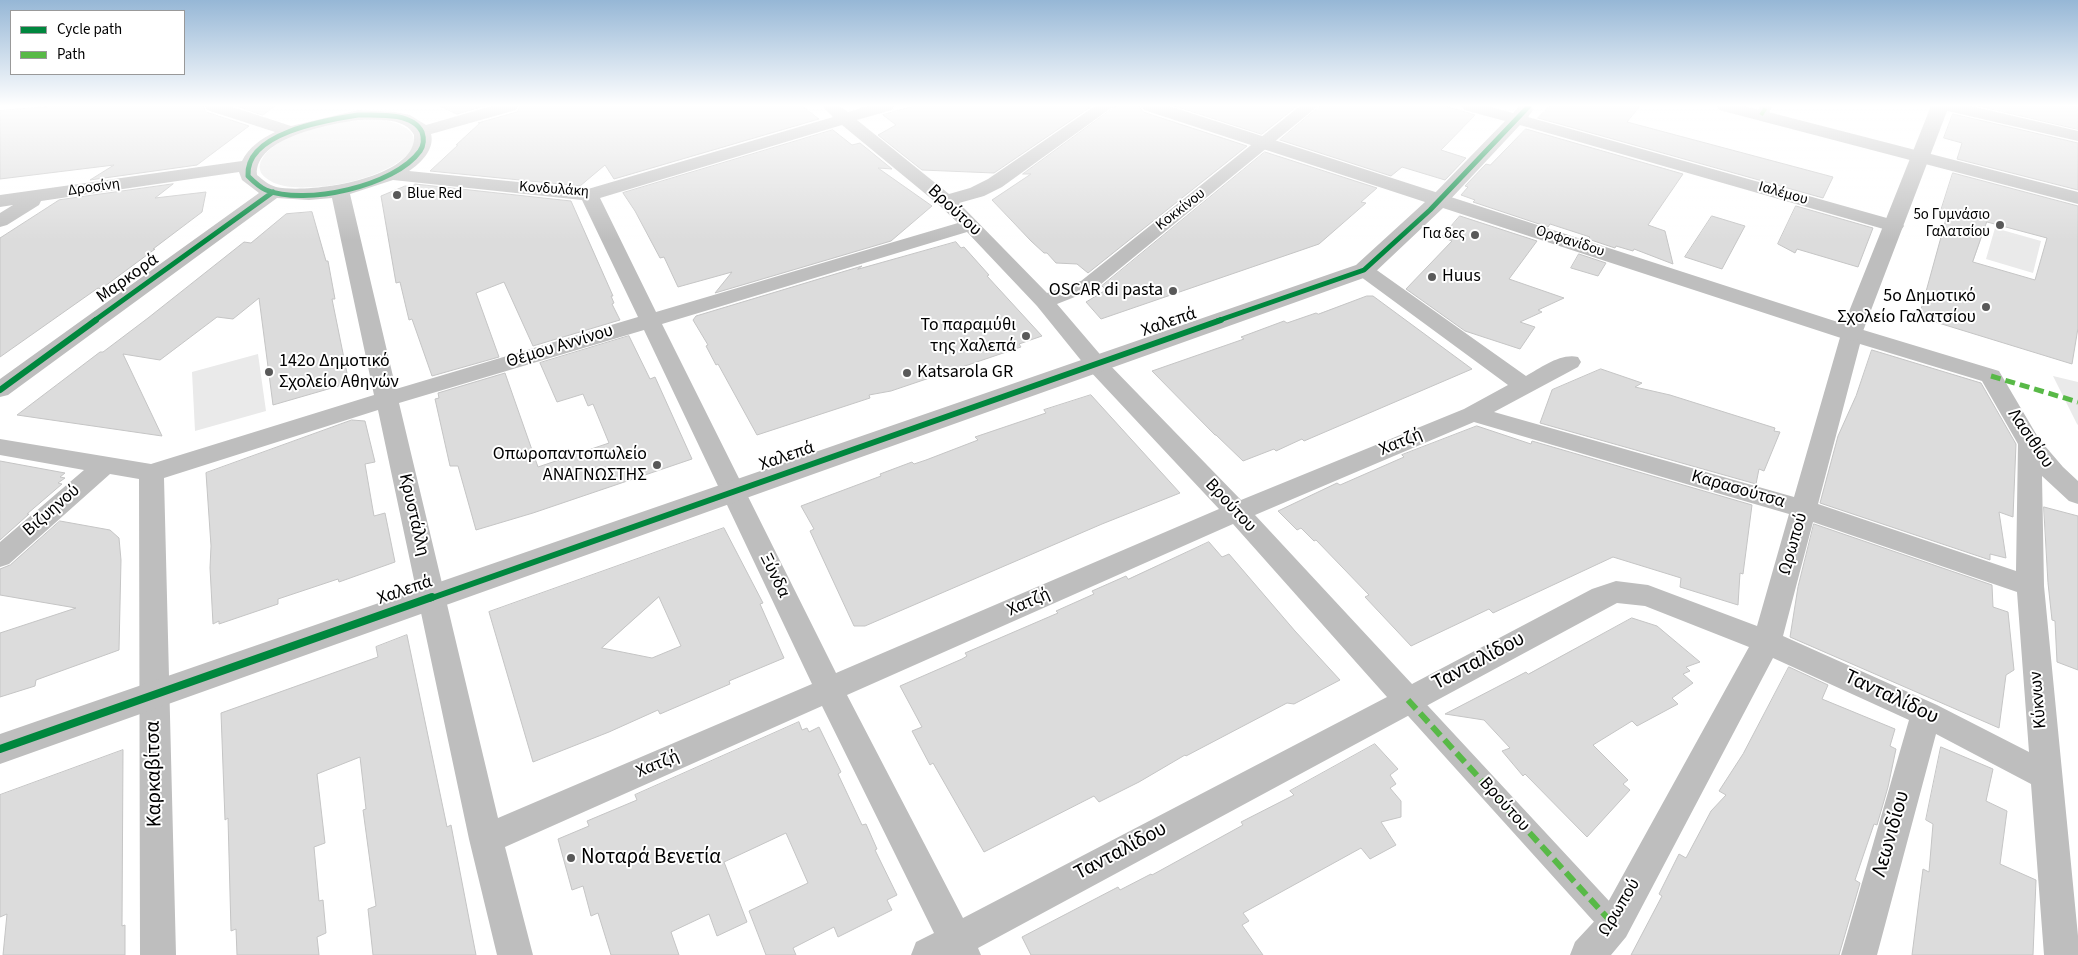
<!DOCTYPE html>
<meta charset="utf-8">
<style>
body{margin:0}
#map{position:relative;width:2078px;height:955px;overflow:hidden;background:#fff;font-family:"Source Sans 3",sans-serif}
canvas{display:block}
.legend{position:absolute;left:10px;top:10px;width:175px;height:65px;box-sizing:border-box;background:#fff;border:1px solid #999;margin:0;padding:6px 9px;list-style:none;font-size:15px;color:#000}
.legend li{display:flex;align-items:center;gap:10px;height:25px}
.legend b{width:25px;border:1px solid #999}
</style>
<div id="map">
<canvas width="2078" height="955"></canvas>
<ul class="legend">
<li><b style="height:6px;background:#00873e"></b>Cycle path</li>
<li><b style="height:6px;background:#58b947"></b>Path</li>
</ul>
</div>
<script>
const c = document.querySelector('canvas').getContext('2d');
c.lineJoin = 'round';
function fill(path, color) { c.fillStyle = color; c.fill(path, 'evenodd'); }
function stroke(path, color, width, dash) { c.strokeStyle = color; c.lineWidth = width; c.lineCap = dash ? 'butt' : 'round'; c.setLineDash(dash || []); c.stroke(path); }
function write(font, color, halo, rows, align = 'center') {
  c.font = font + ' "Source Sans 3",sans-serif'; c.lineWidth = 4; c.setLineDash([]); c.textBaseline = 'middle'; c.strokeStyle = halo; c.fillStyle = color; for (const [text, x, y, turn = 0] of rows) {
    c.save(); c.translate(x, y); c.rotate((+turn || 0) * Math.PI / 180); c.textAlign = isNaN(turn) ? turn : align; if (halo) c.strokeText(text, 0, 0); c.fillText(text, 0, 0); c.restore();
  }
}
fill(new Path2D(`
 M378 119C431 127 420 155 380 172 359 181 336 186 313 187 298 188 278 188 266 178 247 163 277 142 289 137 317 124 348 120 378 119Z
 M1995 228 2041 241 2033 273 1986 259Z
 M258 354 266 411 195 431 192 372Z
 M2053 376 2078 382V425L2077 424Z`), '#eaeaea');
const building = new Path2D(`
 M54 106H203L206 112 249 126 197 165 90 180 114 165 0 179V111Z
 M236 106H275L263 115Z
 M440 106H485L457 114Z
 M520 106H802L819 119 614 179 605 165 580 186 430 171 458 145H456L480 123H478L517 112Z
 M914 106H1092L994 173 922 170 878 135 896 125 883 115Z
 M1116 106H1139L1143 112 1247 146 1088 273 1077 264 1056 263 1047 253H1044L1031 241 992 200 1031 174H1023Z
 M1175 106H1297L1262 134Z
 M1320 106H1445L1475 115 1441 150 1466 158 1445 180 1402 167 1391 176 1280 140Z
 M1550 106H1640L1627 122 1833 177 1823 198 1538 118Z
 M1979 106H2078V129Z
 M1953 114 2078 143V190L1957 159 1962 143 1944 138Z
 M1526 129 1683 174 1648 225 1665 231 1673 264 1634 249 1633 251 1616 246 1615 248 1588 239 1590 237 1550 224 1548 227 1473 202 1475 200 1461 195 1468 187 1465 186 1486 164 1490 165Z
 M833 130 852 145 860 143 892 169 878 168 932 206 891 241 715 293 732 272 678 287 664 257 660 258 635 211 623 193Z
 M1265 152 1377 188 1361 202 1366 203 1319 244 1101 319 1086 302 1106 290 1102 286Z
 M1953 173 2078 206V328L2072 364 1919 317 1946 219 1939 217ZM1987 222 2047 238 2035 280 1973 262Z
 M173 184 155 198 206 192 202 212 153 249H155L101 289 98 288 0 357V238L59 200Z
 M415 184 571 201 613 296H611L614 303 612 304 620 320 533 346 504 282 476 293 499 357 432 376 412 319 409 320 400 282 396 283 381 196 405 186 412 187Z
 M1796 206 1873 228 1858 267 1797 249 1795 253 1778 244Z
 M312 212 326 261H328L335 299H332L349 383 273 405 259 298 233 319 217 317 160 360 123 354 162 436 17 415 100 352H103L148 318 244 242 251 243 286 214Z
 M1460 216 1537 241 1509 279 1564 298 1538 310 1542 312 1520 322 1535 327 1520 349 1465 331 1406 289 1452 241 1442 237Z
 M1712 216 1745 226 1722 269 1685 257Z
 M956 242 961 248 964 247 989 275 987 276 1042 336 1019 344 1021 347 891 391 869 395 870 398 757 435 718 364 716 365 706 346 708 345 693 320 696 316 862 266 858 269Z
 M1579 254 1606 263 1598 276 1571 268Z
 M1367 296H1373L1472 369 1304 441 1302 439 1276 451 1274 449 1243 461 1216 435H1215L1152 371 1244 339 1241 337 1284 321 1287 323 1316 313 1318 314Z
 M629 336 650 379 655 377 692 459 533 513 476 530 458 466H450L435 399 439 398 438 393 505 373 538 467 609 443 593 404 588 406 583 394 557 402 540 363Z
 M1872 350 1981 383 2016 444 2013 517 1999 512 2006 558 1990 554V560L1820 503 1838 436 1856 396Z
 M1601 369 1642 383 1635 387 1670 395 1775 428 1774 431 1780 432 1764 471 1759 469 1756 484 1540 423 1552 390Z
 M1091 395 1180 493 1102 524 865 626H854L810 531 814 529 801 506 881 476 880 474 912 462 914 464 926 460 978 440 975 437 1046 413 1044 410Z
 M352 420 365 421 375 462 365 464 374 516 385 513 395 562 339 582 338 579 278 599V604L219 624V621L213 624 210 568 211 546 206 473Z
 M1477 426 1531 444 1532 441 1752 505 1743 574 1740 573 1738 605 1680 587 1681 578 1613 557 1493 613 1489 609 1411 646 1365 597 1369 595 1316 540 1314 541 1301 528 1297 530 1278 511 1337 483 1340 485 1404 457 1402 455Z
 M0 461 65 473 60 477 65 478 58 483 62 484 27 514H29L0 540Z
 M2044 507 2078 516V670L2057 662 2055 621 2052 620 2048 583Z
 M60 521 110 530 119 538 121 560 119 650 36 680 35 686 0 697V633L76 608 0 595V569L10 565Z
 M1814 524 1992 585 1993 607 2008 612 2014 670 2006 675 1999 728 1790 637 1798 587Z
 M724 528 763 603 760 604 784 658 729 681 730 684 660 714 658 710 609 732 533 762 489 612ZM659 597 681 646 652 658 602 648Z
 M1209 542 1222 557 1229 554 1295 631 1340 680 1294 704 1287 703 1186 756 1185 755 1139 782 1099 802 1094 796 984 852 933 763 930 765 912 731 922 727 900 686 962 659 967 656 965 653 1058 613 1056 611 1094 594 1092 591 1126 576 1128 579Z
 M1632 618 1657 626 1700 662 1686 667 1690 671 1683 674 1693 683 1672 698 1678 704 1637 726 1632 721 1593 745 1628 780 1623 784 1630 790 1587 837 1525 774 1523 776 1502 751 1510 748 1484 720 1445 714 1526 672 1528 674Z
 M407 635 447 827 451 825 476 955H373L368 909 376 906 363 810 366 809 360 757 317 774 325 843 314 847 319 901 323 900 326 933 317 937 319 955H237L236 929 231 931 228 818 225 820 221 713 378 657 376 647Z
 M1789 667 1828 685 1822 699 1895 729 1890 746 1896 749 1888 787 1877 825 1874 824 1855 880 1860 883 1839 955H1631L1662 896 1659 894 1679 854 1686 858 1711 811 1726 795 1719 791 1743 754Z
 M799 722 802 730 807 728 809 732 819 727 841 772 838 774 862 825 866 824 877 849 875 850 897 895 887 900 892 910 838 937 834 927 793 948 796 955H766L749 911 808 883 786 833 724 862 747 922 717 936 709 914 671 932 679 955H611L598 913 591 916 583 886 572 890 558 839 589 826 587 821 637 800 635 795Z
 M1375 744 1398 769 1390 775 1396 784 1390 788 1401 801V817L1381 822 1396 845 1370 859 1361 848 1243 913 1249 921 1242 925 1263 955H1031L1022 937 1118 887 1120 890 1151 874 1152 875 1243 825 1241 822 1294 795 1290 791Z
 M1941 747 1993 769 1986 801 2007 811 2000 864 2036 880 2033 955H1912L1923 869 1929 872 1933 824 1926 820Z
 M123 750 122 926 125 925V955H3L7 914 0 917V795Z`);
fill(building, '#dcdcdc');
stroke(building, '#c5c5c5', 1);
fill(new Path2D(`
 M1761 106H1773L1765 118 1761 119 1755 115Z
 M1408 691 1416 693 1623 916 1627 925 1623 934 1614 938 1605 934 1400 707 1397 700 1400 693Z`), '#bebebe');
fill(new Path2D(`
 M205 106H230L291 126 358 110 395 112 410 115 426 125 492 106H518L516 110 431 134C435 149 421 163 409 171L588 189 833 117 822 106H840L848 112 868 106H894L892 110 857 120 949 194 970 188 988 179 1095 106H1114L1002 187 984 196 959 203 1047 293 1081 281 1300 106H1318L1095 289 1057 304 1104 359 1241 500 1464 409 1508 385 1357 274 1354 270 1357 266 1364 264 1371 266 1526 376C1541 368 1560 353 1578 357L1581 362 1578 367 1494 412 1794 497 1841 334 1844 329 1852 327 1860 329 1999 371 2039 439 2063 467 2078 481V504L2069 501 2042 476 2044 586 2078 936V955H2044L2031 784 1936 734 1877 955H1841L1909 720 1773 658 1626 937 1611 955H1570L1575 942 1602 913 1749 647 1645 606 1617 603 978 948 981 955H911L916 942 934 933 822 706 505 847 533 955H497L469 839 378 410 164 478 176 955H140L139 479 110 474 9 564 0 567V542L84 470 0 455V439L151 464 374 395 332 198 309 200 277 198 8 395 0 397V379L259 193 242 180 239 172 41 201 39 205 7 225 0 227V213L13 205 0 207V195L242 161C249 147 261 139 275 132L207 110ZM358 120C376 120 405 117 414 135 418 179 308 194 276 187 269 185 263 180 257 175 254 137 331 124 358 120ZM842 125 939 205 958 223 656 312 600 198ZM393 180 582 200 638 317 396 389 350 194ZM967 232 1037 306 1088 369 1219 509 836 673 662 324ZM644 330 812 684 498 818 399 403ZM1860 344 1982 381 2018 444 2016 571 1818 504ZM1474 422 1789 514 1757 626 1648 585 1616 581 1592 589 1412 684 1255 515ZM1813 522 2017 592 2029 752 1937 705 1783 636ZM1233 524 1387 697 963 918 847 695Z
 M1462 106H1488L1513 113 1519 106H1531L1533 110 1528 117 1901 222 1904 226 1901 230 1894 232 1887 230 1520 125 1446 204 1439 206 1432 204 1430 200 1432 196 1505 121 1464 110Z
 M1717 106H1745L2078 192V204L1719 110Z
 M1941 106H1971L2078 131V141L1943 110Z`), '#bebebe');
fill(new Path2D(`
 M1141 106H1169L1844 324 1931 106H1949L1860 339 1852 341 1844 339 1443 208 1372 275 0 764V734L1356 265 1425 202 1144 110Z`), '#bebebe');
stroke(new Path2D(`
 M1761 115 1767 106`), '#58b947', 4, [8, 4]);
stroke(new Path2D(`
 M1991 376 2078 402`), '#58b947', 5, [10, 5]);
stroke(new Path2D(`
 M1408 700 1614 925`), '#58b947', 6, [12, 6]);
stroke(new Path2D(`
 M358 115C377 115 412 112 422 132 424 138 424 145 420 151 395 186 305 206 266 190 259 187 253 181 248 176 245 133 326 120 358 115Z
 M94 321 273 192
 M1217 321 1364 270 1430 210 1529 106`), '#00873e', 5);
stroke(new Path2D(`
 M0 390 96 320
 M429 599 1221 320`), '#00873e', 6);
stroke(new Path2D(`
 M0 749 432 597`), '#00873e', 8);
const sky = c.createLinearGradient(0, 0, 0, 240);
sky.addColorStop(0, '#96b7d6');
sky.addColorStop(0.44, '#fff');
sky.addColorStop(1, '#ffffff00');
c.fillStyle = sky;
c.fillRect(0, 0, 2078, 240);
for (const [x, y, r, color] of [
 [397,195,5,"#595959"],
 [2000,225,5,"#595959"],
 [1475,235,5,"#595959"],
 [1432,277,5,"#595959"],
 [1173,291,5,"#595959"],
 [1986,307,5,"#595959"],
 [1026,336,5,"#595959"],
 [269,372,5,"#595959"],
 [907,373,5,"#595959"],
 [657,465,5,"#595959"],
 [571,858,5,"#595959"]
]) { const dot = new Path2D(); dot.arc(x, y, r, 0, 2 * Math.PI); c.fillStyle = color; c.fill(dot); stroke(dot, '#fff', 2); }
write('15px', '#000', '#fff', [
 ["Δροσίνη",94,188,-8],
 ["Κονδυλάκη",554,190,4],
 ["Ιαλέμου",1783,194,16],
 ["Κοκκίνου",1181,210,-38],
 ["Ορφανίδου",1570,242,18]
]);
write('15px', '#000', '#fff', [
 ["Blue Red",407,195,"left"],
 ["5ο Γυμνάσιο",1990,216],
 ["Γαλατσίου",1990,233],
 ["Για δες",1465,235]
], 'right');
write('18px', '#000', '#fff', [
 ["Βρούτου",954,211,43],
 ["Μαρκορά",128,279,-36],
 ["Χαλεπά",1169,323,-19],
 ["Θέμου Αννίνου",560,347,-17],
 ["Λασιθίου",2030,439,56],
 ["Χατζή",1401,443,-23],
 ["Χαλεπά",787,457,-19],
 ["Καρασούτσα",1738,490,16],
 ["Βρούτου",1230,506,47],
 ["Βιζυηνού",52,511,-41],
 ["Κρυστάλλη",413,515,77],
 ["Ωρωπού",1794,544,-74],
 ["Ξύνδα",774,576,64],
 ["Χαλεπά",405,591,-19],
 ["Χατζή",1029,603,-24],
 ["Κύκνων",2039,700,-95],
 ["Χατζή",658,765,-23],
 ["Βρούτου",1504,805,48],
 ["Ωρωπού",1620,908,-59]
]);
write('18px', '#000', '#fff', [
 ["Huus",1442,277,"left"],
 ["OSCAR di pasta",1163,291],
 ["5ο Δημοτικό",1976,297],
 ["Σχολείο Γαλατσίου",1976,318],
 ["Το παραμύθι",1016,326],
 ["της Χαλεπά",1016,347],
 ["142ο Δημοτικό",279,362,"left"],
 ["Σχολείο Αθηνών",279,383,"left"],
 ["Katsarola GR",917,373,"left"],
 ["Οπωροπαντοπωλείο",647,455],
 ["ΑΝΑΓΝΩΣΤΗΣ",647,476]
], 'right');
write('21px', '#000', '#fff', [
 ["Τανταλίδου",1479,662,-28],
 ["Τανταλίδου",1891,698,25],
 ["Καρκαβίτσα",155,774,-91],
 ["Λεωνιδίου",1892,834,-74],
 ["Τανταλίδου",1121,852,-28]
]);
write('21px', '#000', '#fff', [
 ["Νοταρά Βενετία",581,858]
], 'left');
</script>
